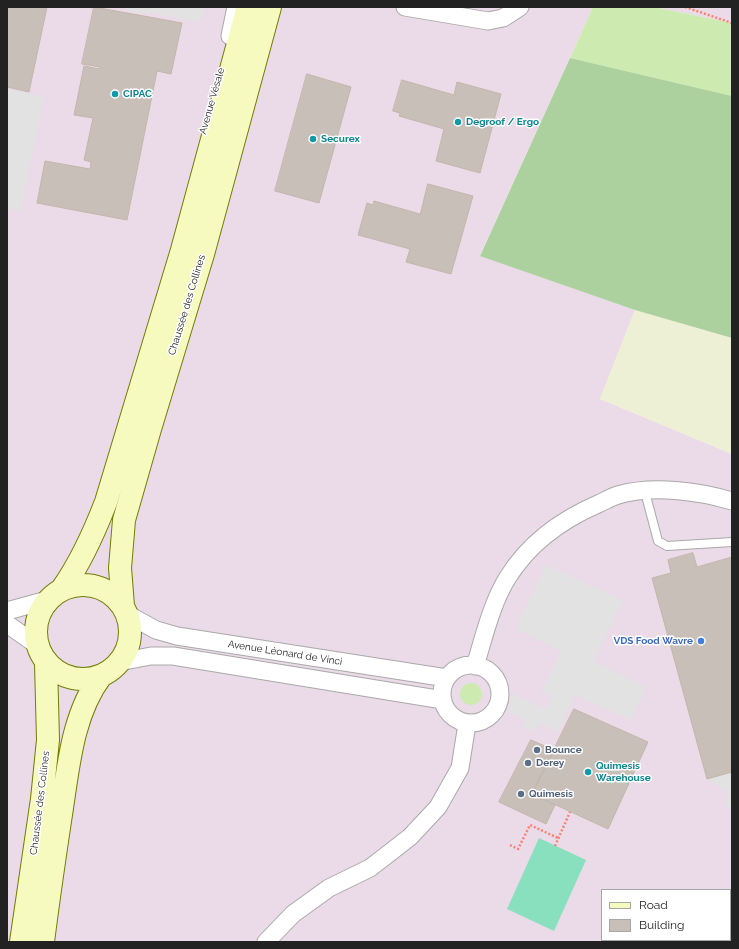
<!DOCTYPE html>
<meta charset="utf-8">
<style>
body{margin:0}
#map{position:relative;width:739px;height:949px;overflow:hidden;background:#f2efe9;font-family:Raleway,sans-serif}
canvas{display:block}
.frame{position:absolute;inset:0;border:8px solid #222;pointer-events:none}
.legend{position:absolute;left:601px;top:889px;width:130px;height:52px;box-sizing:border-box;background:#fff;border:1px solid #a7a7a7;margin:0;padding:5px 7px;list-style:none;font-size:12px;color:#222}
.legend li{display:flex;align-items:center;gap:8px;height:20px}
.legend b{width:20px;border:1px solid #a7a7a7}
</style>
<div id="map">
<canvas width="739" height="949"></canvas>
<div class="frame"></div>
<ul class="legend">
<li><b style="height:5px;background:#f7fabf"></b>Road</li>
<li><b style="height:11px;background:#c7bfb8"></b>Building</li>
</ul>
</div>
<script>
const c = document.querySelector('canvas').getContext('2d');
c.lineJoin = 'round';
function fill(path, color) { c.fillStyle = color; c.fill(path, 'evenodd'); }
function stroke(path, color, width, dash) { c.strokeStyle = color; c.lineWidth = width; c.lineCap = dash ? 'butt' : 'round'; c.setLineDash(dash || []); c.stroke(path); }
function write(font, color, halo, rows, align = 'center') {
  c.font = font + ' Raleway,sans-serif'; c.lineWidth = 3; c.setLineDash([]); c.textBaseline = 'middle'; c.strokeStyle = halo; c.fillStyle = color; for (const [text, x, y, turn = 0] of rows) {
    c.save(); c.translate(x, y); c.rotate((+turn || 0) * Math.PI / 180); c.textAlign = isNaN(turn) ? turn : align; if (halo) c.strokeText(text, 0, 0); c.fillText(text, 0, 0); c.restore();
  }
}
fill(new Path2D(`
 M7 7H593L480 255 635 310 600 399 732 454V942H7ZM602 890H730V940H602Z
 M654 7H732V23Z`), '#ebdbe8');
fill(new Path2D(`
 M635 310 732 338V454L600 399Z`), '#eef0d5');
fill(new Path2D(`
 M593 7H654L732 23V96L570 58Z
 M460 694a11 11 0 1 1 22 0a11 11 0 1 1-22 0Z`), '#cdebb0');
fill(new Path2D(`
 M570 58 732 96V338L635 310 480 256Z`), '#add19e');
fill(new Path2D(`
 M539 838 586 860 554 931 507 909Z`), '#88e0be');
fill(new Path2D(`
 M124 7H205L204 14 199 22 153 13H141L124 10Z
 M7 89 44 97 20 211 7 208Z
 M546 565 623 600 593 661 646 687 631 720 575 695 558 731 539 723 535 732 522 726 526 720 508 712 512 694 545 709 552 696 542 691 561 651 515 628Z
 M732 772V809L723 804 729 793 707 779Z`), '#e2e2e2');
const building = new Path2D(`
 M7 7H47L29 92 7 87Z
 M94 7 182 23 171 74 157 71 127 220 37 203 45 161 90 169 91 162 84 160 93 118 74 115 84 66 99 69 100 67 82 64Z
 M307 74 351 87 319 203 275 191Z
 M402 80 454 95 457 82 501 94 480 173 436 161 444 129 399 116 400 113 393 111Z
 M428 184 473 196 451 274 406 262 410 249 358 235 367 203 373 205 374 201 420 214Z
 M693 553 697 567 732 557V772L707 779 652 578 671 573 668 560Z
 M574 709 648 742 608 829 532 794Z
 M531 740 554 750 532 794 555 805 546 824 499 802Z`);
fill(building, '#c7bfb8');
stroke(building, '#c4b6ab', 1);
const service = new Path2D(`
 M645 492 658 541 667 546 732 542`);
const minor = new Path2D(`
 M405 7 488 21 503 18 520 7
 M230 36 236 7
 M7 611 47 600
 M127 614 156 630 177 636 447 678
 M7 624 37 645
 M119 662 151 656H173L443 700
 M442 694a29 29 0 1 1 58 0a29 29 0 1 1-58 0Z
 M475 666C484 637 492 602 508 577 530 542 561 520 598 504 605 501 611 497 618 495 653 485 698 491 732 501
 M266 942 293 914 329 888 370 868 410 837 438 807 460 768 467 724`);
const secondary = new Path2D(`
 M36 632a47 47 0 1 1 94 0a47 47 0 1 1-94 0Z
 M62 589C81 562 94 533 106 502L182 250 248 7
 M123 606 120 568 124 520 150 429 203 254 270 7
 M21 942 42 799 48 740 46 663
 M43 942C48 902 54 861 60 821 68 772 71 716 101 676`);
stroke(service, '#a9a9a9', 10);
stroke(minor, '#a9a9a9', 19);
stroke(secondary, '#707d05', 24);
stroke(new Path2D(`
 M685 7 732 23
 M510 845 518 849 530 825 558 838
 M555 846 570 812`), '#fa8072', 2.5, [2, 2]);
stroke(service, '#fff', 8);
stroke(minor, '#fff', 17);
stroke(secondary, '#f7fabf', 22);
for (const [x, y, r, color] of [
 [115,94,4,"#0f9aa8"],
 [458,122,4,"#0f9aa8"],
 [313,139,4,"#0f9aa8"],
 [701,641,4,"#3f7fe0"],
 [537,750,4,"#5c6f8a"],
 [528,763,4,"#5c6f8a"],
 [588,772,4,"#0f9aa8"],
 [521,794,4,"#5c6f8a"]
]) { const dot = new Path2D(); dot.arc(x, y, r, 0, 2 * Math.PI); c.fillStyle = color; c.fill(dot); stroke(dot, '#fff', 1.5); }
write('bold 10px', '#0d838f', '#fff', [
 ["CIPAC",123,94],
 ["Degroof / Ergo",466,122],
 ["Securex",321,139],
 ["Quimesis",596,766],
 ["Warehouse",596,778]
], 'left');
write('10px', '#222', '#fff', [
 ["Avenue Vésale",212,101,-74],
 ["Chaussée des Collines",187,305,-73],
 ["Avenue Léonard de Vinci",285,653,9],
 ["Chaussée des Collines",40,803,-83]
]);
write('bold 10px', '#366cbe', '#fff', [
 ["VDS Food Wavre",693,641]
], 'right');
write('bold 10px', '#4e5e75', '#fff', [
 ["Bounce",545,750],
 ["Derey",536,763],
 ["Quimesis",529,794]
], 'left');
</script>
